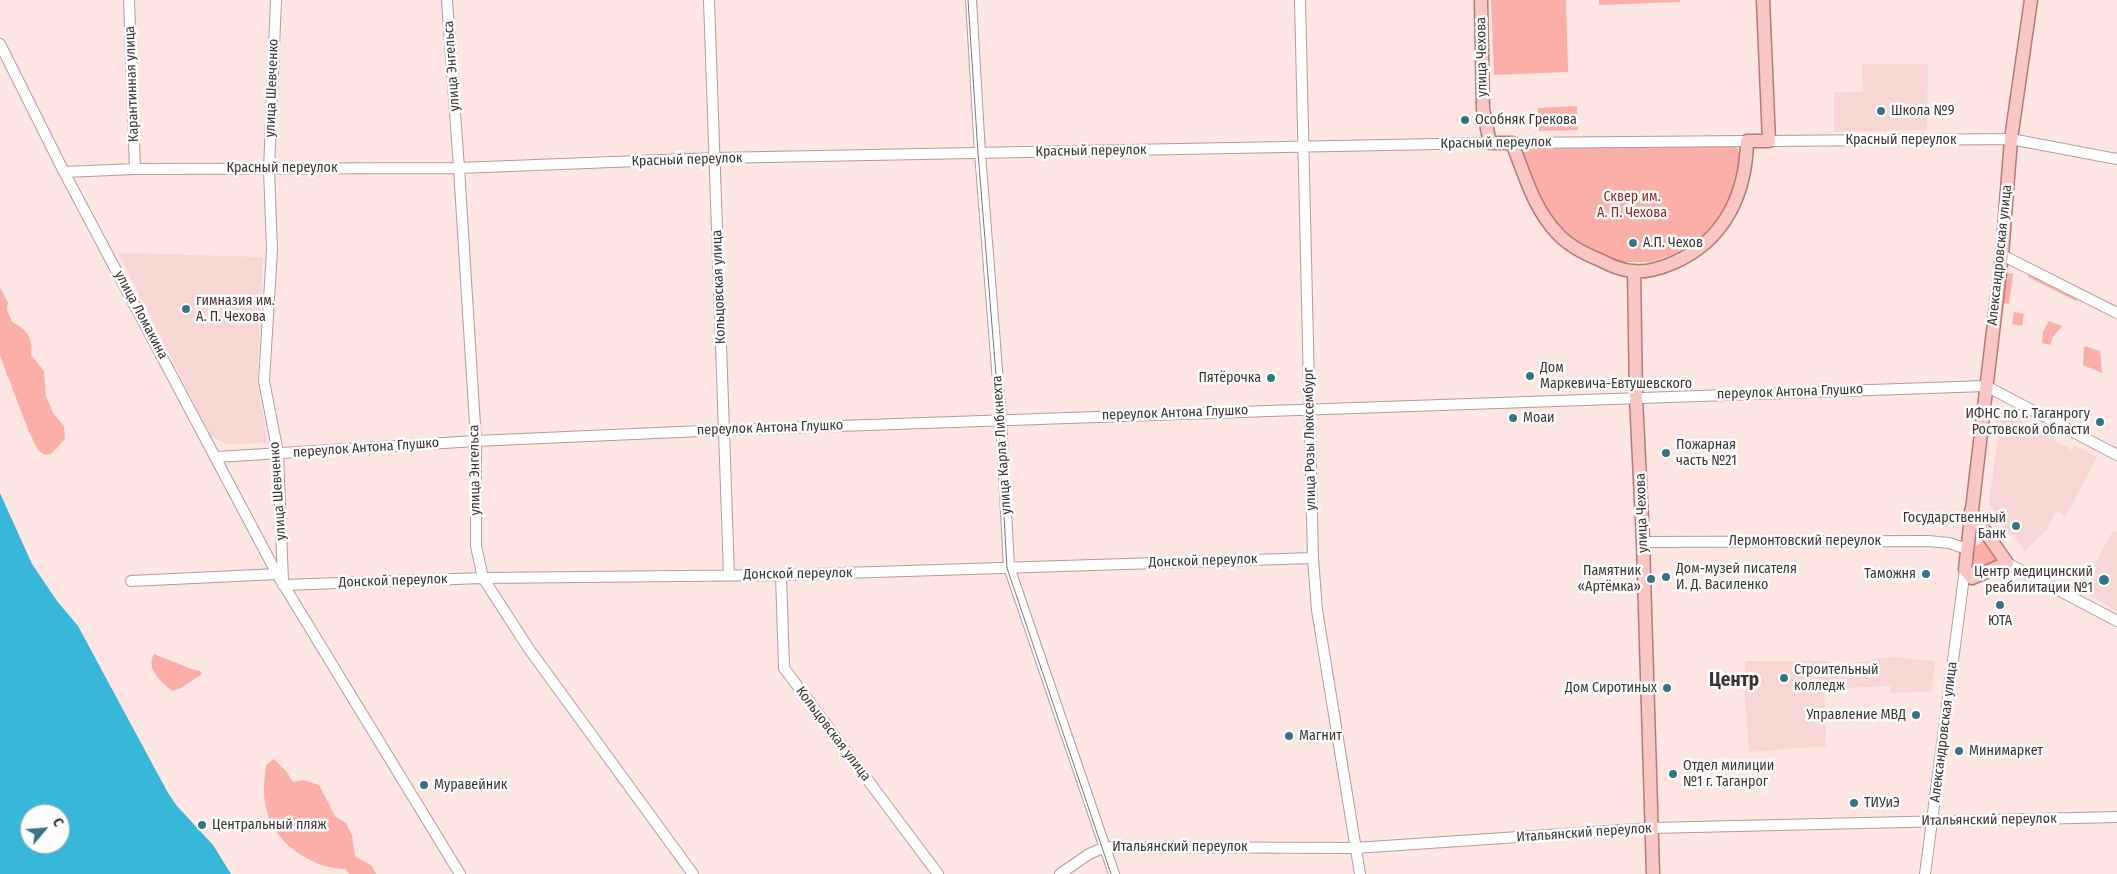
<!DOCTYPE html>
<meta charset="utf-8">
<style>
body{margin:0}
#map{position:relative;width:2117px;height:874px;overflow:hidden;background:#fee6e3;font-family:"Fira Sans Condensed",sans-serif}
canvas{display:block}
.north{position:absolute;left:20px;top:804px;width:50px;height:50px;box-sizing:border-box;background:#fff;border:1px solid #b1adad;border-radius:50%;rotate:63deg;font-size:14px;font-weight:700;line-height:20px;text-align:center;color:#3d3332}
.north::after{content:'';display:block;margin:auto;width:18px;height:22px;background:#337487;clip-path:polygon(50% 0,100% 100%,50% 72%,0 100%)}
</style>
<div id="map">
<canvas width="2117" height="874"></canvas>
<div class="north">С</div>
</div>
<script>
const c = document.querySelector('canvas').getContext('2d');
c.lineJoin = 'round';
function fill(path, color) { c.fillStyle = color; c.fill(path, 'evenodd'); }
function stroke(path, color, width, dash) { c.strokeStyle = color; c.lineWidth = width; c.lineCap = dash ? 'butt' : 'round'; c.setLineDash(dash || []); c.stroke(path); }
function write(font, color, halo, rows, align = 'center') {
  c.font = font + ' "Fira Sans Condensed",sans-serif'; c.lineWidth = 5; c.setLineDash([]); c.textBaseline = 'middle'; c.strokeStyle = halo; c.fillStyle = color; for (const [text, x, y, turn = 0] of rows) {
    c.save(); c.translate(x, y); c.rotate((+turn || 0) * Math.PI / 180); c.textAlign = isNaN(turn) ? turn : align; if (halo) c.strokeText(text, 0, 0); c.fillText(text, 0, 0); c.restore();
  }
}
fill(new Path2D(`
 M1862 64H1928L1927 130 1834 132V92H1863Z
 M118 253 263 257 257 382 268 443 226 444 211 436Z
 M2019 415 2024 417 2023 422 2072 450 2074 445 2097 457 2065 518 2061 513 2055 512 2048 529 2025 551 2011 533 2009 535 2001 526 2003 523 1989 504 2000 420Z
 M2113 531 2117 533V611L2083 592 2097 568 2094 565Z
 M1887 657 1935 661 1932 692 1890 693V686L1824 689 1826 746 1749 752 1745 700V661H1830V666L1869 661Z`), '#f7d7d4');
fill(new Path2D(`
 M1491 0H1566L1568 72 1494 75Z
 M1599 0H1680V2L1599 5Z
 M1577 106 1578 130 1539 131 1538 108Z
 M1735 145 1738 149 1740 160 1732 196 1724 214 1712 228 1693 244 1675 254 1650 262H1616L1576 245 1545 213 1522 157 1523 152 1528 148Z
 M2004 272 2013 274 2009 304 2000 302Z
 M2030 273 2078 298 2076 301 2028 277Z
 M0 288 8 302 7 310 12 322C26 329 34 338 31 355L44 371 46 396 53 413 64 426 65 439 51 454 45 455 38 450 29 432 0 356Z
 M2014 312 2024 314 2022 326 2012 324Z
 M2049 321 2062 326 2053 337 2050 345 2042 343 2043 332Z
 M2084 346 2100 351 2102 373 2083 365Z
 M1984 541 1987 543 1998 560 1977 570 1973 564 1975 546Z
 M154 654 194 670 200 671 202 674 181 688 172 691C162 682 145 669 154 654Z
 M274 759 286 771 293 782 303 780 319 785 335 816 346 823 352 835 355 856 372 866 376 874H349L346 869C314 869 278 846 268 815 262 798 264 782 266 765Z`), '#fbafa8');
fill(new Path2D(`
 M0 493 32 564 57 601 78 626 168 793 177 806 213 845 231 874H0ZM30 814H60V844H30Z`), '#37b7da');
const minor = new Path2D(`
 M129 0 135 169
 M276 0 269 169 272 250 264 381 278 453 283 581
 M447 0 459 168 476 441V546L483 578 529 649 693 874
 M709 0 729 575
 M971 0 980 153 1001 420 1009 567 1114 874
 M1300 0 1313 558 1317 610 1360 874
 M0 44 64 172 277 574 460 874
 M1769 141 2011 139 2117 159
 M1512 143 1747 141
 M64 172 135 169 459 168 715 158 1490 143
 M2002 255 2117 313
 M217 457 476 441 724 430 1986 386 2117 455
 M1643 542 1928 541 1949 543 1967 549
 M2007 563 2117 621
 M781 575 784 668 938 874
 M131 581 277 574
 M283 585 483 578 781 575 1313 558
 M1060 874 1089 854 1105 847 1355 848 1652 828 2117 817
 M1925 874 1965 569`);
const major = new Path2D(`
 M1481 0 1483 109 1490 143H1512C1525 175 1533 208 1558 234 1569 246 1585 254 1600 260 1610 265 1620 270 1632 271 1645 273 1661 268 1673 263 1724 241 1746 195 1747 141H1769L1763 0
 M1634 271 1636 397 1643 542 1653 874
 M1971 511 2007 563 1972 578 1965 569 2002 255 2011 139 2031 0`);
stroke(minor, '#b29c99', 12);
stroke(major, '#b57a76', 15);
stroke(minor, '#fff', 10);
stroke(major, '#f9c7c3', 12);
stroke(new Path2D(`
 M968 0 978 153 996 375 1007 568 1111 874`), '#817371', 1);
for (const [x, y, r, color] of [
 [1881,111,5,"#337487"],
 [1465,120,5,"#337487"],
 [1633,243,5,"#337487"],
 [186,309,5,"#337487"],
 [1530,376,5,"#337487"],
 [1271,378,5,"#337487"],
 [1513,418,5,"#337487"],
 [2100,422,5,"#337487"],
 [1666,453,5,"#337487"],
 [2016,526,5,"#337487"],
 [1926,574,5,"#337487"],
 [1666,577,5,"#337487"],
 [1651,579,5,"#337487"],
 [2104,580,6,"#337487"],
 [2000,605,5,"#337487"],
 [1784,678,5,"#337487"],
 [1667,688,5,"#337487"],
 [1916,715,5,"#337487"],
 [1289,736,5,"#337487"],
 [1959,751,5,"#337487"],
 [1673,774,5,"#337487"],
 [424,785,5,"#337487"],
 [1854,803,5,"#337487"],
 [202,825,5,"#337487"]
]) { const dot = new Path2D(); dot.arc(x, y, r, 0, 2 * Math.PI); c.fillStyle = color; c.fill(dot); stroke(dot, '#fff', 2); }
write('14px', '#3d3332', '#fff', [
 ["улица Чехова",1482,57,-91],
 ["улица Энгельса",452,66,-94],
 ["Карантинная улица",132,84,-92],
 ["улица Шевченко",272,88,-88],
 ["Красный переулок",1901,140],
 ["Красный переулок",1496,143,-1],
 ["Красный переулок",1091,151,-1],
 ["Красный переулок",687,160,-2],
 ["Красный переулок",282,168],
 ["Александровская улица",2000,255,-84],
 ["Кольцовская улица",719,287,-92],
 ["улица Ломакина",141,315,62],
 ["переулок Антона Глушко",1790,392,-2],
 ["переулок Антона Глушко",1175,413,-2],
 ["переулок Антона Глушко",770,428,-2],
 ["улица Розы Люксембург",1310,439,-91],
 ["улица Карла Либкнехта",1002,445,-94],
 ["переулок Антона Глушко",366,448,-4],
 ["улица Энгельса",475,470,-91],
 ["улица Шевченко",278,491,-94],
 ["улица Чехова",1642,513,-92],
 ["Лермонтовский переулок",1805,541],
 ["Донской переулок",1203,561,-2],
 ["Донской переулок",798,574,-1],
 ["Донской переулок",393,581,-2],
 ["Александровская улица",1944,732,-83],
 ["Кольцовская улица",833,734,53],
 ["Итальянский переулок",1989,820,-1],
 ["Итальянский переулок",1584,833,-4],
 ["Итальянский переулок",1180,847]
]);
write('14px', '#3d3332', '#fff', [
 ["Школа №9",1891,111],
 ["Особняк Грекова",1475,120],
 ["А.П. Чехов",1643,243],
 ["гимназия им.",196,301],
 ["А. П. Чехова",196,317],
 ["Дом",1540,368],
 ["Маркевича-Евтушевского",1540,384],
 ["Пятёрочка",1261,378,"right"],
 ["ИФНС по г. Таганрогу",2090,414,"right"],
 ["Ростовской области",2090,430,"right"],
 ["Моаи",1523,418],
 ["Пожарная",1676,445],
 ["часть №21",1676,461],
 ["Государственный",2006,518,"right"],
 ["Банк",2006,534,"right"],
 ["Дом-музей писателя",1676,569],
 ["И. Д. Василенко",1676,585],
 ["Памятник",1641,571,"right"],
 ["«Артёмка»",1641,587,"right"],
 ["Центр медицинский",2093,572,"right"],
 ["реабилитации №1",2093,588,"right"],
 ["Таможня",1916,574,"right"],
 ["ЮТА",2000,621,"center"],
 ["Строительный",1794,670],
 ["колледж",1794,686],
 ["Дом Сиротиных",1657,688,"right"],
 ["Управление МВД",1906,715,"right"],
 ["Магнит",1299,736],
 ["Минимаркет",1969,751],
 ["Отдел милиции",1683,766],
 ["№1 г. Таганрог",1683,782],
 ["Муравейник",434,785],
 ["ТИУиЭ",1864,803],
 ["Центральный пляж",212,825]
], 'left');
write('14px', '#942426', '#fff', [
 ["Сквер им.",1632,197],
 ["А. П. Чехова",1632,213]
]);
write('bold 19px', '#3d3332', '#fff', [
 ["Центр",1734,681]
]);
</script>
